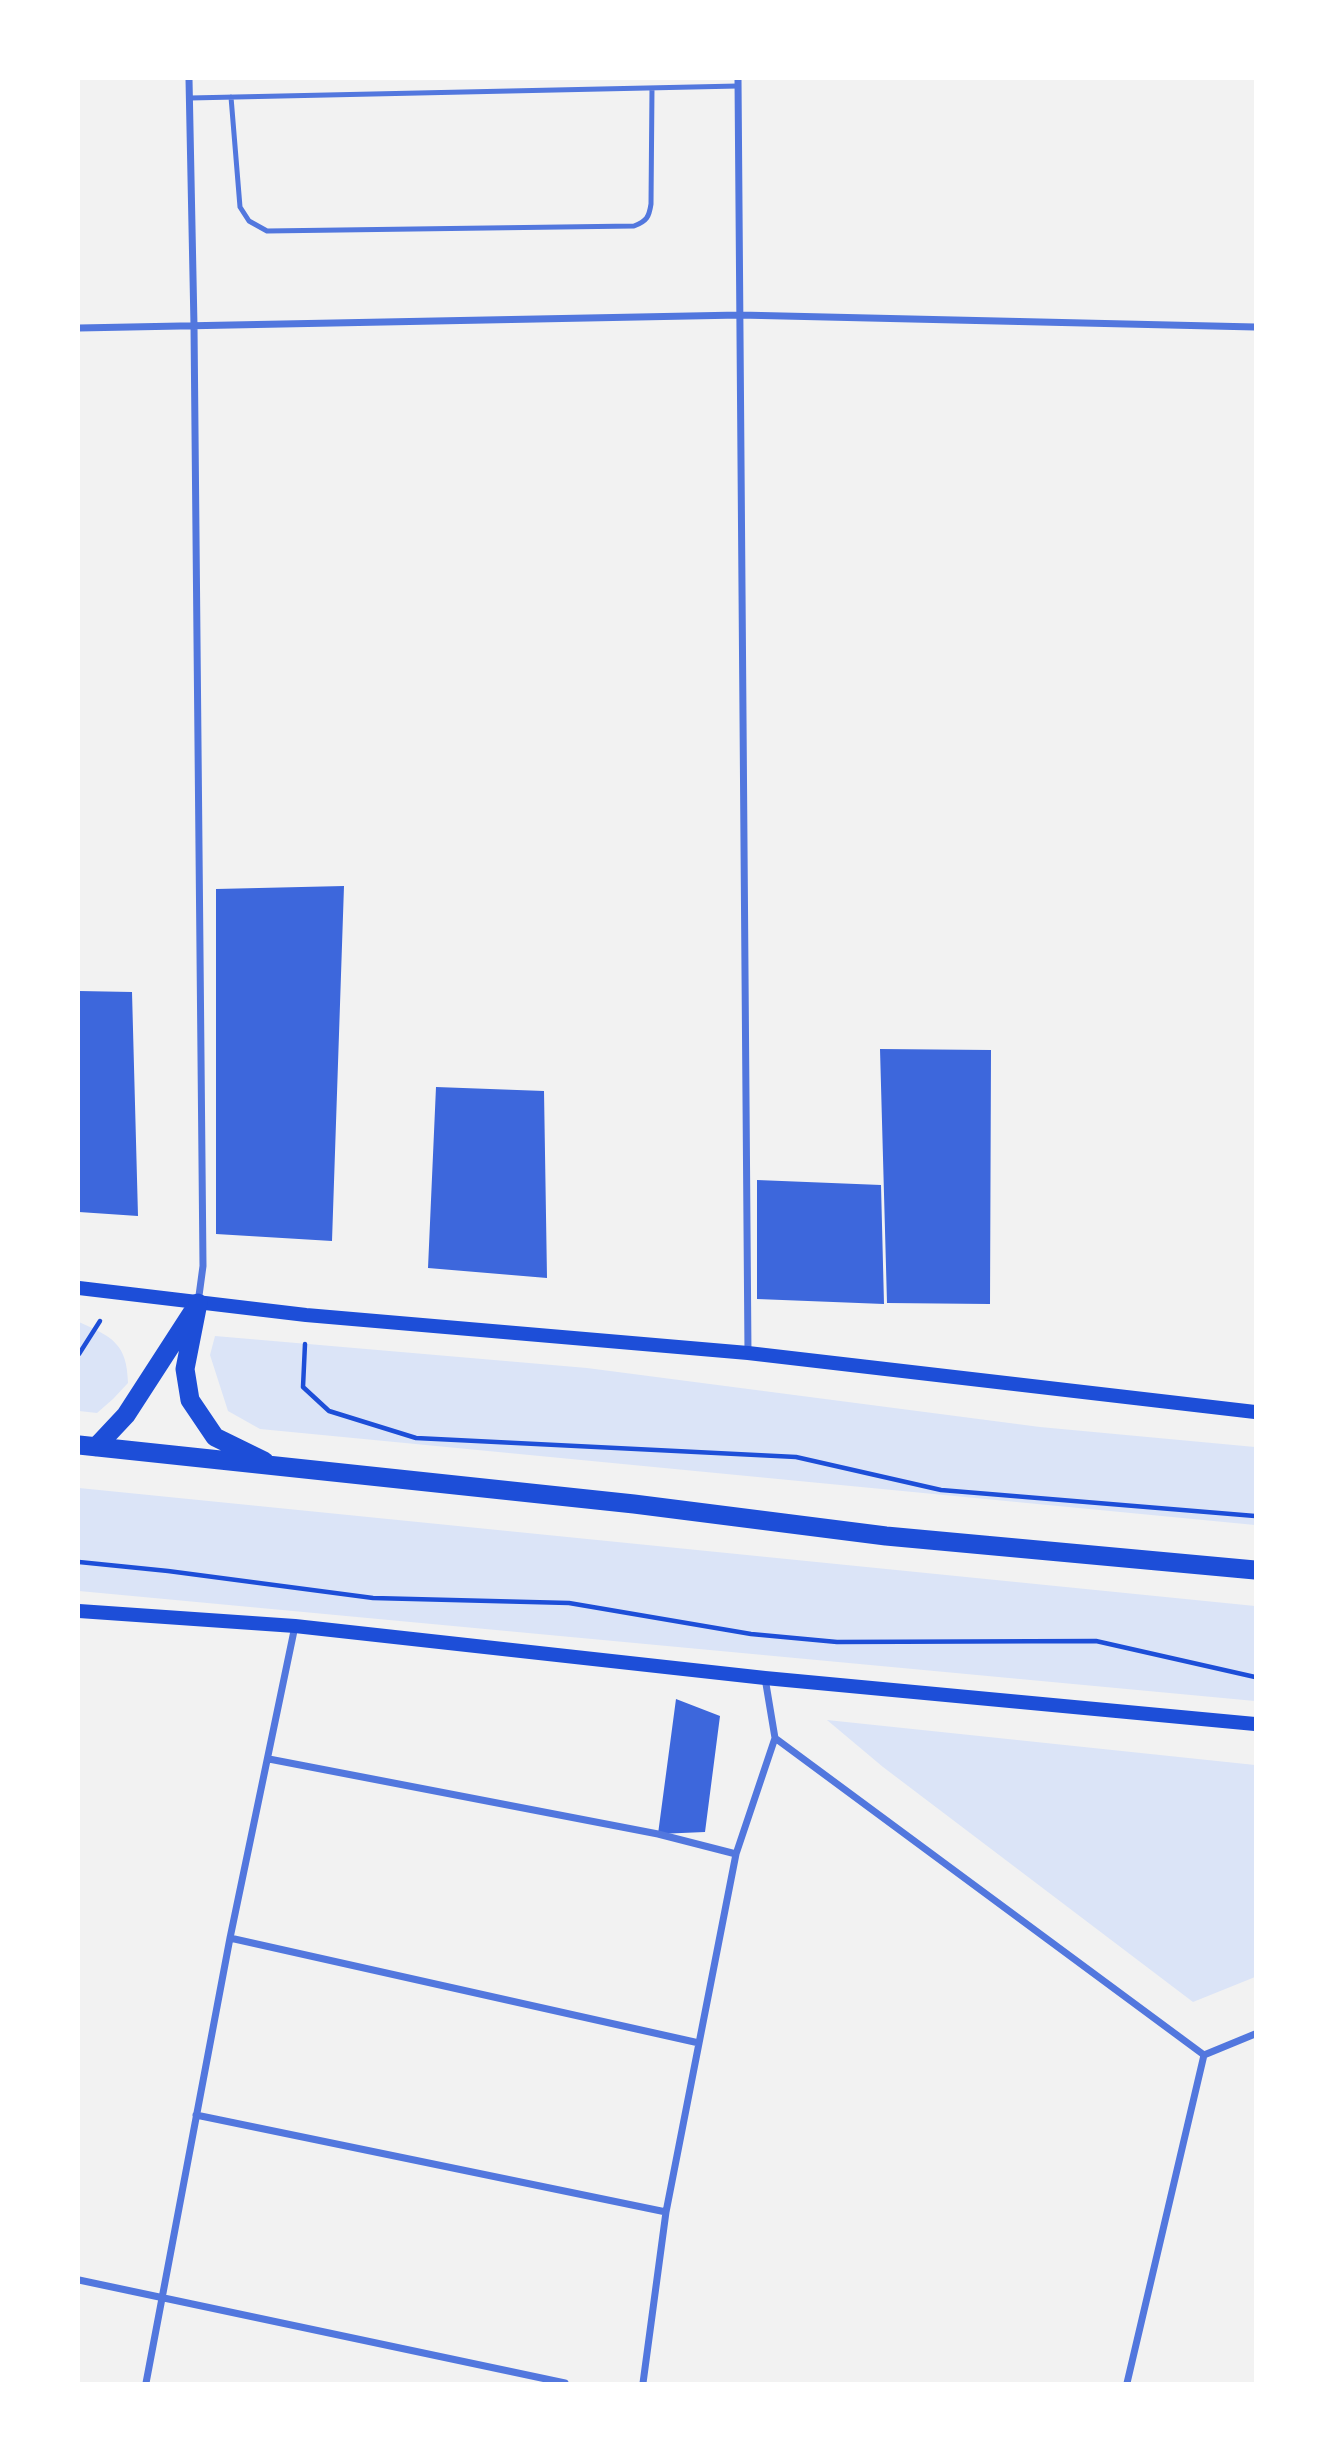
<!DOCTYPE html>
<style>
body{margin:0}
#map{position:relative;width:1334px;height:2462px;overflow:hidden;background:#f2f2f2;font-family:Helvetica,sans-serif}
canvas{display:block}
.frame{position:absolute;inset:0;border:80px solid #fff;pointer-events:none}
</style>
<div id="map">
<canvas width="1334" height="2462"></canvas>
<div class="frame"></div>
</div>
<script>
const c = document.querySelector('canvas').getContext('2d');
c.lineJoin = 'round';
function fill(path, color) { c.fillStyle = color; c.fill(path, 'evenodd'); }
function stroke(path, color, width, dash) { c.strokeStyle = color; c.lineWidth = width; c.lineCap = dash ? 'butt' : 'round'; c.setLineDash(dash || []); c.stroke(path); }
fill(new Path2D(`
 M79 1322C112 1337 127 1343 128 1383L113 1399 97 1413 79 1411Z
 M215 1336 587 1368 1040 1427 1255 1447V1525L260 1429 228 1411 210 1355Z
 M79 1488 1255 1606V1701L79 1591Z
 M827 1720 1255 1765V1977L1193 2002 883 1767Z`), '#dbe4f7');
fill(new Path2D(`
 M344 886 332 1241 216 1234V889Z
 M79 991 132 992 138 1216 79 1212Z
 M880 1049 991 1050 990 1304 887 1303Z
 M436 1087 544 1091 547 1278 428 1268Z
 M757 1180 881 1185 884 1304 757 1299Z
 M676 1699 720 1716 705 1832 658 1834Z`), '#3d67dc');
stroke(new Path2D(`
 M305 1344 303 1387 329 1411 416 1438 796 1457 941 1490 1255 1516
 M79 1354 100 1321
 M79 1562 168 1571 373 1598 569 1603 751 1634 837 1642 1096 1641 1255 1677`), '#1d4ed8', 4.5);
stroke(new Path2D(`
 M231 97 240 207 249 221 267 231 634 226C647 221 649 217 651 204L652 88
 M190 98 738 86`), '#5277de', 5);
stroke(new Path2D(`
 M189 79 194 326 203 1266 198 1303
 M738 79 748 1353
 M79 328 740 315 1255 327
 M765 1678 775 1738 1204 2055 1255 2034
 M269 1759 658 1834 736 1854
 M230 1938 699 2043
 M196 2115 666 2212
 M79 2280 565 2383
 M146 2383 230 1938 295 1626
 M643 2383 666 2212 736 1854 775 1738
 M1127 2383 1204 2055`), '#5277de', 7);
stroke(new Path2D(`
 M79 1288 306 1315 748 1353 1255 1412
 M79 1611 295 1626 765 1678 1255 1724`), '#1d4ed8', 14);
stroke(new Path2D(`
 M198 1303 185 1369 190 1400 215 1437 264 1461
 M79 1445 634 1504 886 1536 1255 1570
 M96 1447 126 1415 192 1313`), '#1d4ed8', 19);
</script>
